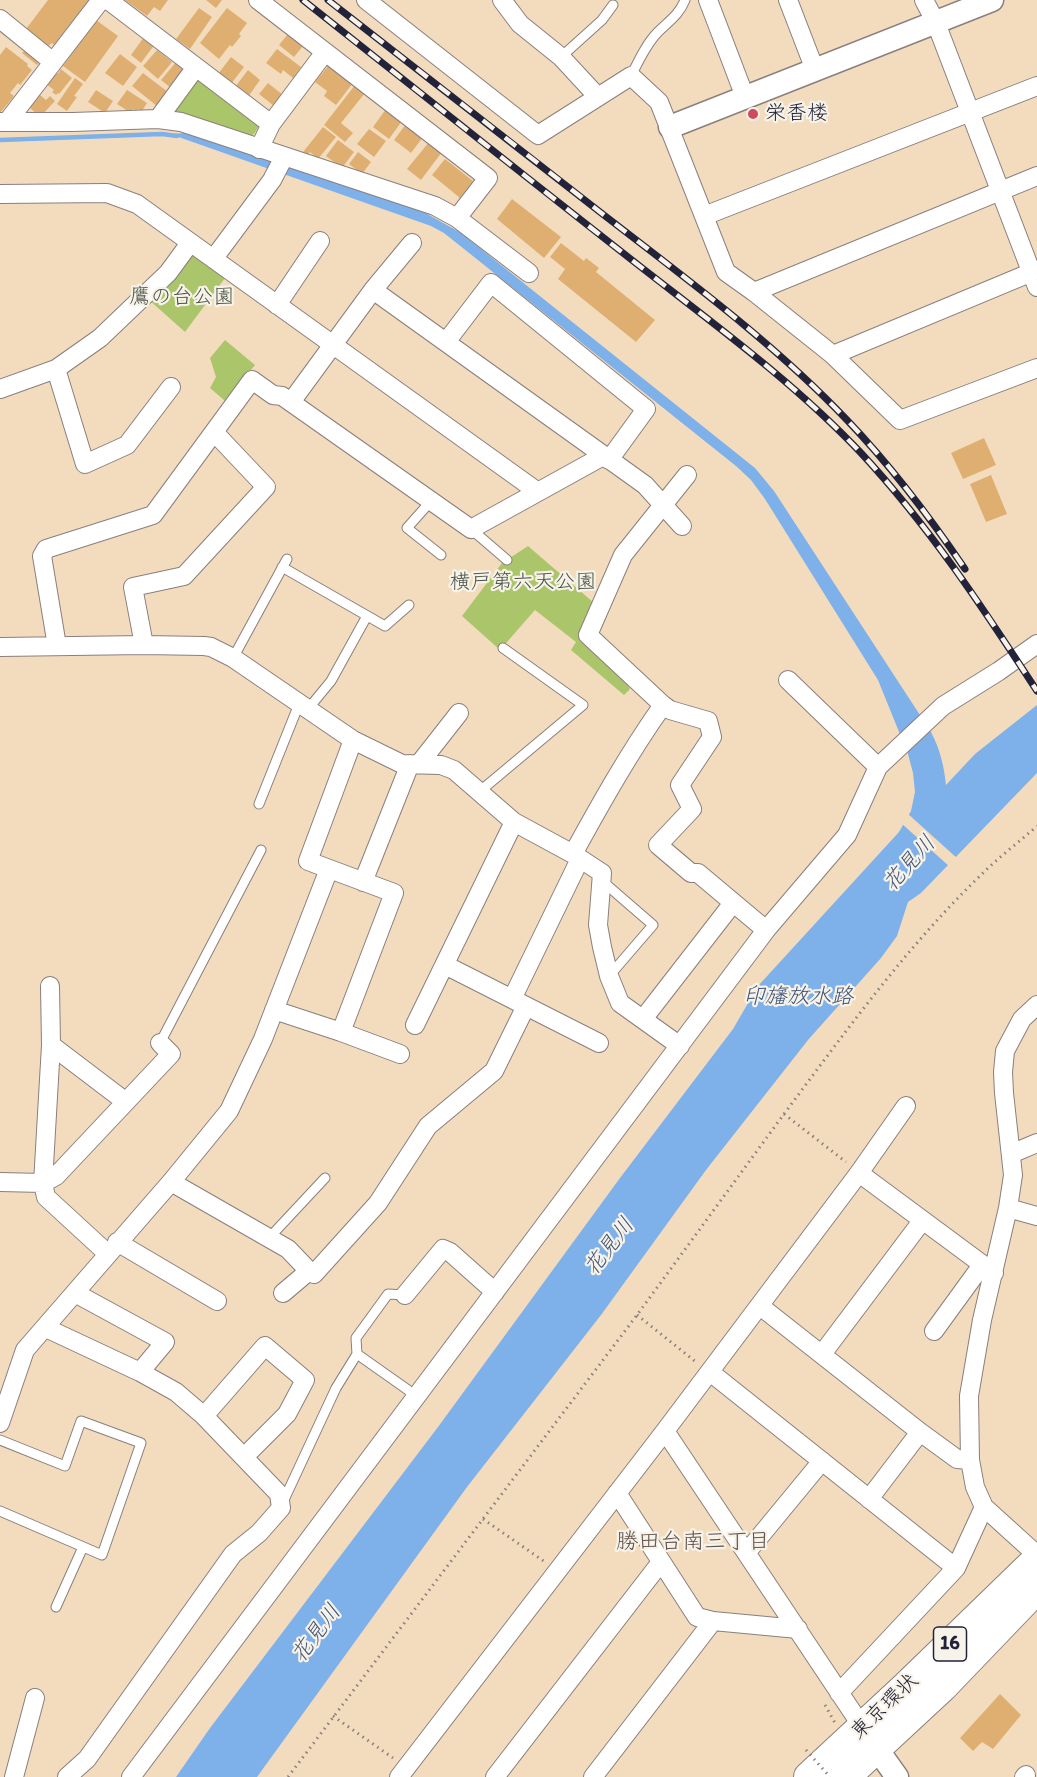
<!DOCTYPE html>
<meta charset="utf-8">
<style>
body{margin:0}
canvas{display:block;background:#f3dcbe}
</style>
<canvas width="1037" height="1777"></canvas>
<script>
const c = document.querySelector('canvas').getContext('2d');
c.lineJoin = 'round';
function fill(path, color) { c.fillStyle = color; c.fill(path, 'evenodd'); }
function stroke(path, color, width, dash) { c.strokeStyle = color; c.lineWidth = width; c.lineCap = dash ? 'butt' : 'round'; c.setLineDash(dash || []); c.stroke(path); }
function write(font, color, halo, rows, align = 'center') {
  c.font = font + ' Itim,"Klee One",sans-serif'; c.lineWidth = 4.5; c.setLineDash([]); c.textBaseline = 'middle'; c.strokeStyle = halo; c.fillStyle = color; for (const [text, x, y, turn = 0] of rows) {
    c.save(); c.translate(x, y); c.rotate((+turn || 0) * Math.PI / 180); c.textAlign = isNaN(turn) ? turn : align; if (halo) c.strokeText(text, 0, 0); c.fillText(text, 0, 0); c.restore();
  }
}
fill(new Path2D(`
 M196 76 259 126 254 134 249 136 181 116 171 110Z
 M187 255 195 256 225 278 185 332 148 299Z
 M225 340 255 365 225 401 210 388 216 377 210 358Z
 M528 546 594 603 580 638 622 674 630 689 624 695 571 650 576 642 535 610 500 650 462 616 502 563Z`), '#abc56a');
fill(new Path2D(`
 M186 133 422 211 461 233 755 468 774 491 931 732C940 749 944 766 946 785L975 754 1037 705V773L921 893 908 902 897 936 881 958 808 1040 706 1170 601 1315 467 1487 257 1777H176L210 1728 438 1427 620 1178 733 1029 758 986 899 832 911 811 915 792 913 773 908 754 878 680 765 499 751 480 736 466 444 233 431 226 170 134Z`), '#7eb0ea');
fill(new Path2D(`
 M907 813 958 859 950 867 901 823Z`), '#f3dcbe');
stroke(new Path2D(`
 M0 140 162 134 177 136`), '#7eb0ea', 4.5);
fill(new Path2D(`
 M48 0H89L54 45 52 43 48 46 26 29Z
 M125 0H168L160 11 154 7 147 16Z
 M206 0H222L216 8Z
 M199 8 212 17 190 49 176 39Z
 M227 8 247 23 239 34 241 36 232 47 230 45 219 59 200 43Z
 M96 20 118 36 85 82 63 66Z
 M288 34 303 46 294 57 279 45Z
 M144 37 155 44 141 63 131 55Z
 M6 47 28 64 27 66 32 70 20 85 18 83 10 93 14 96 0 113V55Z
 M277 49 301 67 293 78 283 70 281 74 266 63Z
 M25 50 40 61 37 65 22 53Z
 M157 50 172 62 158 79 143 66Z
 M120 54 137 67 123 86 105 73Z
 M231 57 244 67 231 84 218 74Z
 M177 61 188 70 172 89 161 80Z
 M329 65 353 83 336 105 324 96 327 91 315 82Z
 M61 69 72 78 59 94 58 93 56 95 52 92 54 90 46 84 56 72 58 74Z
 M248 70 260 80 248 97 235 87Z
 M143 73 168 92 157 106 132 86Z
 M75 78 83 84 74 96 77 97 67 111 57 104Z
 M268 83 283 95 274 106 259 94Z
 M355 85 365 93 341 123 353 133 345 142 324 125Z
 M96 90 113 101 105 113 88 102Z
 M127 90 147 103 142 111 138 109 137 111 133 109 131 113 117 104Z
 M40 95 46 100 50 96 55 101 40 117 29 107Z
 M386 109 402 121 389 139 373 127Z
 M406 124 423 137 411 153 394 140Z
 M323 127 336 137 318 159 310 152 307 156 303 152Z
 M369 129 386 141 374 157 357 144Z
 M338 140 354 152 342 168 326 156Z
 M429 142 442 152 421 180 407 169Z
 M358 152 371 162 362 174 349 164Z
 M445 159 473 181 460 198 432 175Z
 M512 199 561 237 544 258 497 219Z
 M561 243 584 261 586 258 599 268 596 272 655 320 636 342 558 279 565 269 550 257Z
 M984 438 996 465 963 479 951 453Z
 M991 475 1007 514 986 522 970 484Z
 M1000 1694 1021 1715 993 1749 982 1742 973 1751 960 1738Z`), '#dfaf72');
const service = new Path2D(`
 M561 57 602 20 613 5
 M631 76C638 62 646 44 658 32 669 21 679 15 685 0
 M431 501 407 528 441 555
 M471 529 507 560
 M282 567 385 626 409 605
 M233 658 287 559
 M308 709 331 681 367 616
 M479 792 583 705 503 648
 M259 804 299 704
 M601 880 653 925 610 975
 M160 1043 261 850
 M269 1238 325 1178
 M357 1354 408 1390 415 1398
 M0 1440 65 1466 81 1421 141 1443 102 1555 0 1511
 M283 1502 336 1388 357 1354 356 1338 388 1294 405 1295
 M56 1607 83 1547`);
const minor = new Path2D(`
 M108 0 271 124
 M258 0 488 178 457 218
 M366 0 538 135 631 76 659 102 726 272 754 292 833 355 900 420 1037 368
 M502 0 520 24 561 57 598 97
 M708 0 745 97
 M788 0 815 70
 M924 0 936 23 1037 287
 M0 19 53 62
 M158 119 196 67
 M0 122H73L158 119 181 122 435 206 457 218 529 273
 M7 122 101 0
 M259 149 271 124 325 52
 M0 194 107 193 137 204 538 492
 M704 216 1037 86
 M214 258 272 180 284 157
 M373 290 645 485 682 526
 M754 292 1037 176
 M277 305 320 241
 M446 342 491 283 646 409 609 460
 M833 355 1037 270
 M56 369 85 464 127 445 171 387
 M0 389 56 369 100 338 168 273 190 243
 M291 402 373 290 412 243
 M144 645 133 587 184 576 266 487 214 432
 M57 646 42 556 46 549 153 515 252 380 273 395 282 396 471 529 603 456
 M0 647 144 645 204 646 211 647 233 658 353 740 402 764 441 765 454 770 514 822 573 854
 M788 680 878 767
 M663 705 670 710 708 721 712 737 680 785 692 809 658 845 691 873H698L766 930
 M419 764 459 713
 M363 882 410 764
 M445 965 599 1043
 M50 986 51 1045 43 1183 46 1197 108 1254
 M512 999 580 859
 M1037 1005 1022 1019 1005 1051 1003 1072 1004 1093 1013 1175 1008 1208 982 1320 969 1396 970 1460 975 1487 984 1507 1037 1555
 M274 1010 341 1032 400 1054
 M643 1019 733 903
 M415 1025 514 822
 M341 1032 394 893 308 861 353 740
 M51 1045 126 1102
 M680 1046 620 1003 609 976 602 947 598 925 602 873 573 854C601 803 629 753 663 705L588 635 623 555 687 475
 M1011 1154 1037 1143
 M859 1173 906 1106
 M0 1182 43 1183 56 1176 171 1054 160 1043
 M171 1182 288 1249 309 1271 314 1274 378 1203 428 1126 494 1071 526 1006
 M1008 1208 1037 1216
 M117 1242 217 1301
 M75 1293 165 1342 140 1372
 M283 1293 309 1271
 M405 1295 443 1249 450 1252 495 1292
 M760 1306 920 1432 957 1459 970 1460
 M46 1328 140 1372 176 1392 204 1416 279 1494 281 1508 259 1533 233 1554 87 1759 67 1777
 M934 1331 982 1265
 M822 1354 922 1221
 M710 1372 956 1568
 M204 1416 265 1346 305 1380 287 1414 244 1457
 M0 1423 25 1350 171 1182 229 1111 263 1039 329 869
 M665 1431 863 1728
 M617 1493 697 1617 713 1621
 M869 1499 920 1432
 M747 1552 822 1461
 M839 1693 956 1568 984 1507
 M14 1777 35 1698
 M131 1777 766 930 847 835 878 767 943 706 999 671 1037 644
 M399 1777 665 1431 859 1173 994 1273
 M495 1777 661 1562
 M593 1777 713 1621 798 1629
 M1024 1777 1026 1775`);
const tertiary = new Path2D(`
 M670 127 992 0
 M867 1735 897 1777`);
const trunk = new Path2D(`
 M809 1777 906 1687 1037 1560
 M845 1777 943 1686 1037 1588`);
stroke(service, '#8a7f7c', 11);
stroke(minor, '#8a7f7c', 20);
stroke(tertiary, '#8a7f7c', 25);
stroke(trunk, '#8a7f7c', 32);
stroke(new Path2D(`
 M784 1114C846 1031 907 946 982 874 999 857 1019 842 1037 826
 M637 1315 696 1362
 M483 1519 545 1562
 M825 1705 835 1723
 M333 1716 393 1758
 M288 1777 637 1315 784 1114 846 1162`), '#8a7f7c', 3, [1.5, 4.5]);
stroke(service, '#fff', 9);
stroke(minor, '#fff', 18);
stroke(tertiary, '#fff', 22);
stroke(trunk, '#fff', 30);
const rail = new Path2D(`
 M303 0C409 84 516 169 623 253 704 317 790 378 861 453 929 526 983 608 1037 691
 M328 0C419 71 510 141 600 212 685 278 773 342 847 420 891 466 929 516 965 569`);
stroke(rail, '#22223b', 7);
stroke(rail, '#f7f3e8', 4.5, [14]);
stroke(new Path2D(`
 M806 1750 830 1777`), '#8a7f7c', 3, [1.5, 4.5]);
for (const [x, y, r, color] of [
 [753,114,6,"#d1495b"]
]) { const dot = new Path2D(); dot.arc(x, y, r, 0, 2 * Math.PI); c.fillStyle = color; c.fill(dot); stroke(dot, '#f7f3e8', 2); }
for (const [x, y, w] of [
 [950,1644,33]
]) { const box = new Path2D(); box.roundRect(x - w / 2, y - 17, w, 34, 4.5); c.fillStyle = '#f7f3e8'; c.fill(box); stroke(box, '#22223b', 1.5); }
write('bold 20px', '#22223b', null, [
 ["16",950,1644]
]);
write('21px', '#22223b', '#f7f3e8', [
 ["栄香楼",765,114]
], 'left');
write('21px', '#4b5349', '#f7f3e8', [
 ["鷹の台公園",182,298],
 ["横戸第六天公園",523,583]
]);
write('21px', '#22223b', '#f7f3e8', [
 ["東京環状",885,1707,-44]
]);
write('italic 22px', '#425478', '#f7f3e8', [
 ["花見川",910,864,-48],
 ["印旛放水路",798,997],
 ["花見川",610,1247,-52],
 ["花見川",317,1634,-53]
]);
write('22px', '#64534e', '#f7f3e8', [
 ["勝田台南三丁目",693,1542]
]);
</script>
